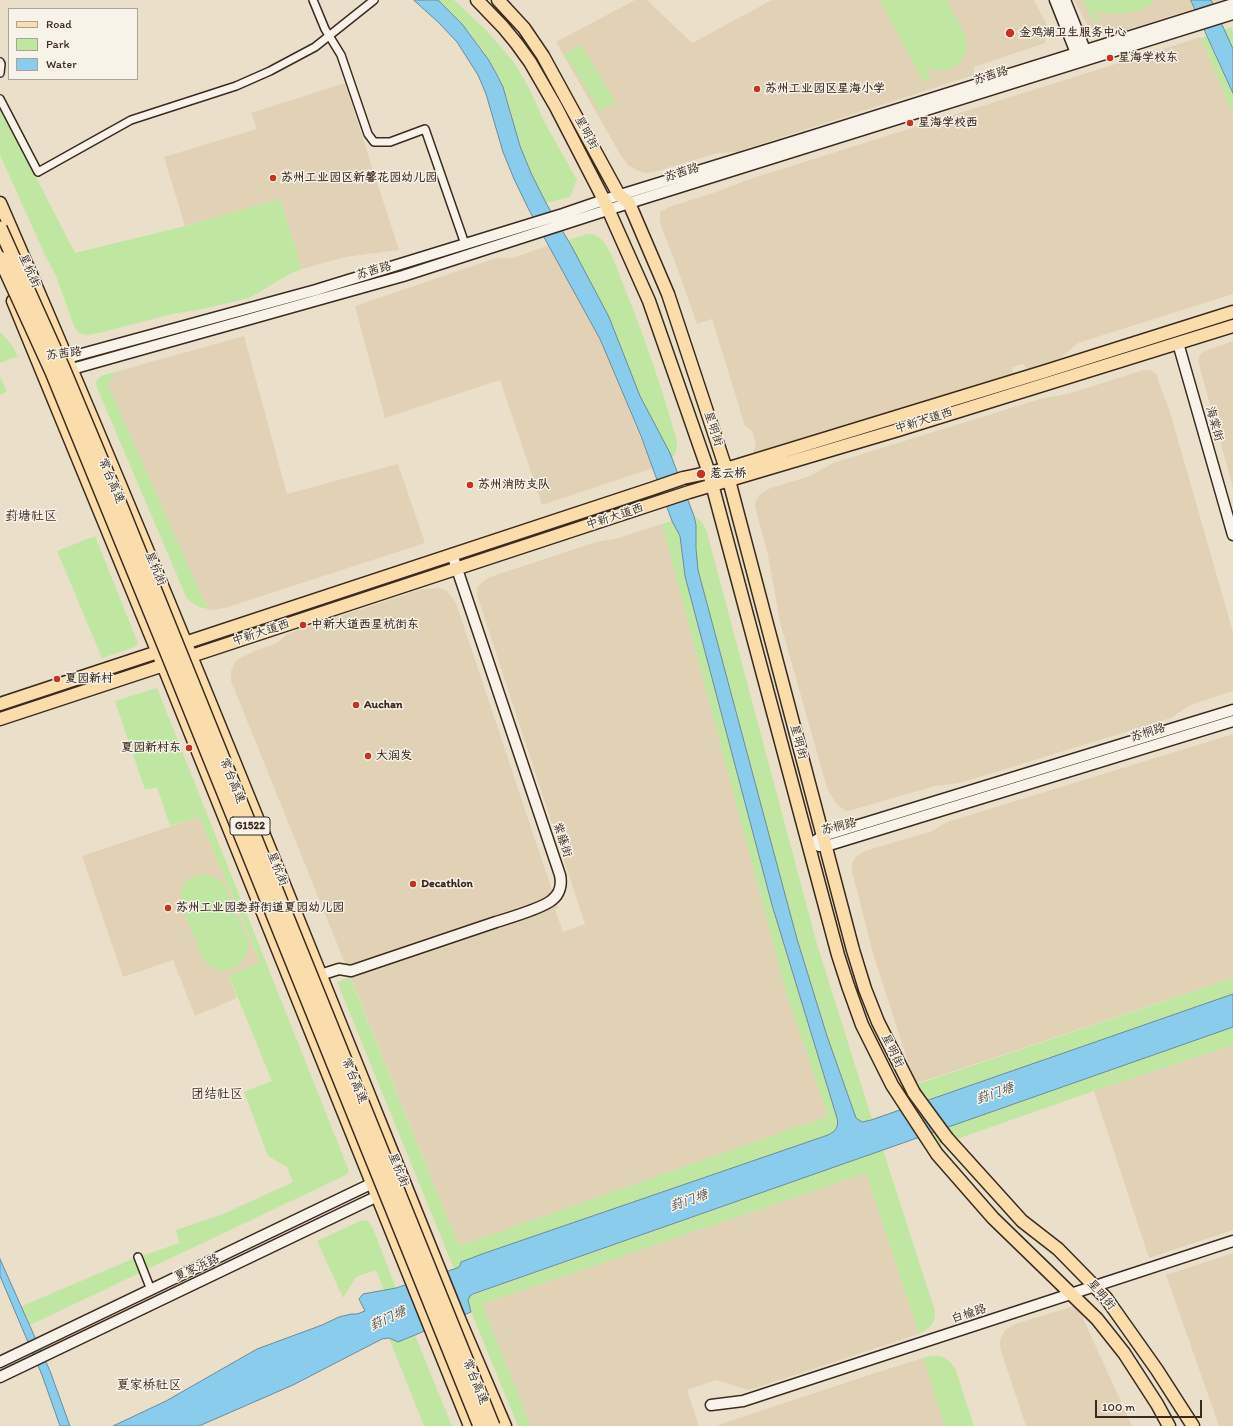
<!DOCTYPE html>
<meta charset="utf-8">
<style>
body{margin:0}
#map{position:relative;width:1233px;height:1426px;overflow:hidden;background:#eae0ca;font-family:Itim,sans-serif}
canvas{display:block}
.legend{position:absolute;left:8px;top:8px;width:130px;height:72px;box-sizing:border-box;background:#f7f3e8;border:1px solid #aca397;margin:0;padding:5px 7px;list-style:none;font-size:12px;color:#3b2a1e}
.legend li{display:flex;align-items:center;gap:8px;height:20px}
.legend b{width:20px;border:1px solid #aca397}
.scale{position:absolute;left:1095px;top:1400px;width:107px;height:18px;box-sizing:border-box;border:2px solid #3b2a1e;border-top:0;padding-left:5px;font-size:12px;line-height:14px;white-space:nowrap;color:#3b2a1e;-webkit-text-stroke:3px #f7f3e8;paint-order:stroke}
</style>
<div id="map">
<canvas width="1233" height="1426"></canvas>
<ul class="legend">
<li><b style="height:5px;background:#fbddab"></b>Road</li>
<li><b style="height:11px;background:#bfe7a2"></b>Park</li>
<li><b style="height:11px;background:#89cceb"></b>Water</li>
</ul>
<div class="scale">100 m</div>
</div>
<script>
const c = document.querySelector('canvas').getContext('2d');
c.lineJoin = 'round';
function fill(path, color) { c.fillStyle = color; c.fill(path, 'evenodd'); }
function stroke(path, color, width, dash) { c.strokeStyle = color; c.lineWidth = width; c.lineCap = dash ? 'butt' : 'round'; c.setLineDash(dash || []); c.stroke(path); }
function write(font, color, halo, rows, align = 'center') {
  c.font = font + ' Itim,"LXGW WenKai TC",sans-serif'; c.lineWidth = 3; c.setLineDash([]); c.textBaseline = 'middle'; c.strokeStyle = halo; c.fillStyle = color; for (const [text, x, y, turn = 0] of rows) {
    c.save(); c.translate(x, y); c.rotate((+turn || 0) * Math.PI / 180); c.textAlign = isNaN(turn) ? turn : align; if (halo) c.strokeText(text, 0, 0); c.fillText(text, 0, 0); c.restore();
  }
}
fill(new Path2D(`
 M635 0H647L692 43 772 0H1034L1048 27 1045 43 974 67V75L736 152 717 153 655 172 645 173 636 170 628 165 620 154 556 42Z
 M1074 0H1223L1116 33 1104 34 1095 32 1090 28 1084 19Z
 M1201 37 1233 114V294L1078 343 1061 358 1028 369 1023 364 1012 367 1014 377 763 457 753 452 756 443 752 431 745 426 712 319 697 324 674 259 660 223V212L669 207 716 192 750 179Z
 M345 83 399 250 345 257 302 269 280 199 185 226 164 157 257 129 251 113Z
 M549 245 600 339 653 468 542 505 500 380 385 418 355 306 496 258H513Z
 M244 336 287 494 398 464 425 543 225 608 212 610 205 603 108 385 115 372Z
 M1233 341V488L1198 361 1200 354 1205 351Z
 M1143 370H1150L1156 374 1170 412 1233 632V691L1190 705 1171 718 960 783 935 786 852 810 846 811 840 807 835 802 827 788 780 622 768 555 756 510 755 503 759 495 768 489 810 476 833 463 1040 399 1071 393Z
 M662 524 787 995 828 1116 459 1246 231 681V671L236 661 240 658 255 651 277 643 289 633 422 589 439 588 447 591 454 600 457 606 558 908 555 909 563 932 585 924 477 595V588L482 582 490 577 596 542 618 538Z
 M1233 734V978L915 1084 874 957 852 871V863L856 856 865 851 932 831 947 822Z
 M199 817 260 963 229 976 237 998 195 1016 173 960 123 977 82 856Z
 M1233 1045V1230L1149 1258 1094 1091Z
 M866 1173 919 1334 749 1390 716 1380 687 1390 699 1426H531L482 1304Z
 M1233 1253V1426H1219L1166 1275Z
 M1077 1305 1132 1426H1026L1001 1351 1000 1344 1001 1337 1005 1330 1015 1324Z
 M923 1358 945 1426H715L872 1374Z`), '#e1d2b5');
fill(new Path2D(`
 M438 0H454L486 30 513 61 528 86 546 125 577 180 570 197 546 203C536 184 526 166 520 145 514 126 511 106 503 87 490 53 463 25 438 0Z
 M880 0H946C952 11 961 24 965 36 967 40 967 46 966 51 962 70 942 73 926 68L931 77 923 81Z
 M1083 0H1155C1139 16 1116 16 1095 11L1099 20 1094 22Z
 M1231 27 1233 31V49L1224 30Z
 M1207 36 1233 93V114L1201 38Z
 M581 45 616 102 600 111 565 54Z
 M0 107 75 253 185 226 280 199 302 269 290 274 249 298 203 309 172 314 99 333 86 335 79 333 74 326 56 276 45 255 0 155Z
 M588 234C594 234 598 236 602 240 612 251 617 270 623 284 644 335 662 388 677 441 677 447 677 453 672 458L640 396 609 317 568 240Z
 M0 332 12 345 18 356 0 363Z
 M115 372 108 385 205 603 212 610 199 607 187 599 97 388C93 375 106 375 115 372Z
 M0 376 7 392 0 395Z
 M694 516 701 521 706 529 817 944 872 1119 862 1122 857 1119 854 1113 827 1036 797 939 698 570C696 552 697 534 694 516Z
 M672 521 680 536 685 576 837 1118C839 1127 836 1131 828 1135L482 1254 454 1269 337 982 350 977 459 1246 828 1116 787 995 662 524Z
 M95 536 138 643 135 647 102 658 57 551Z
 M157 688 349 1171 346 1175 30 1325 22 1306 130 1260 179 1243 176 1230 223 1214 293 1182 287 1167 268 1156 244 1092 272 1081 229 976 260 962 199 817 170 826 157 787 145 790 115 701Z
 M204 874 217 878 224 884 249 943C248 965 226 979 208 964 201 958 198 945 194 936 186 916 165 879 204 874Z
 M1233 978V994L921 1102 915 1085Z
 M1233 1027V1045L1094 1091 934 1147 929 1134Z
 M883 1150 935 1311C936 1323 929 1329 919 1334L866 1173 482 1304 531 1426H518L471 1312 468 1300 470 1296Z
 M362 1220 368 1221 373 1228 396 1288 384 1290 376 1270 356 1277 343 1298 317 1241Z
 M415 1335 452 1426H424L389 1338 398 1342Z
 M930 1356C942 1355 948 1358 955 1368L974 1426H945L923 1358Z`), '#bfe7a2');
const water = new Path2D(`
 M414 0H438L462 24 488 59 496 73 503 87 520 146 531 173 546 203 572 247 609 317 640 396 670 453 694 516 696 525V548L698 570 797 939 827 1036 856 1118 862 1122 871 1120 1233 994V1027L473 1294 470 1296 468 1300 471 1312 398 1342 389 1338 382 1339 293 1385 199 1426H113L166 1401 257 1349 322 1325 339 1317 351 1314H357L365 1311 359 1299 363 1294 396 1288 457 1268 460 1266 461 1262 482 1254 828 1135C836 1131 839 1127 837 1118L772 905 685 576 680 536 672 521 641 436 600 339 529 210 514 179 503 152 486 94 478 75 457 42 439 23Z
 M1191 0H1211L1233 49V93Z
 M0 1259 50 1371 70 1426H60L42 1375 0 1276Z`);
fill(water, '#89cceb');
stroke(water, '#6a8b99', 1);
const street = new Path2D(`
 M313 0 325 29 341 55 368 134 374 142H390L425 129 465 244
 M0 62 1 64 0 73
 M0 99 38 172 131 120 236 86 270 71 315 47 374 0
 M138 1257 151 1290`);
const secondary = new Path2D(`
 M1055 0 1076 53 1079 57
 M1065 0 1085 50 1084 57
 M1178 343 1233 535
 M60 362 67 358 316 290 563 214 604 200 802 139 1233 4
 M64 369H72L403 276 629 203 1233 14
 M809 845 823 836 1233 710
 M819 846H826L1233 721
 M320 975 339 969 351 971C399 955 447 939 496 922 509 918 543 908 552 900 560 894 562 884 560 875L452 554
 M0 1362 379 1180
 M0 1377 384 1193
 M711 1405 743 1401 1233 1241`);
const primary = new Path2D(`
 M477 0 503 27 517 44 530 62 556 107 604 200 649 301 709 473 838 955 848 986 862 1025 892 1085 937 1154 993 1218 1097 1319 1124 1353 1157 1404 1169 1426
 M498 0 524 28 543 56 619 195 629 203 668 294 726 469 853 950 865 989 878 1022 914 1093
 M0 203C161 573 309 947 460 1321L505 1426
 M13 301 163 665 470 1426
 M0 704 651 489 683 478 726 469 1043 372 1233 312
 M0 719 689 492 898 430 1233 326
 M947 1138 1022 1221 1058 1249 1106 1298 1157 1370 1193 1426`);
stroke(street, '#3b2a1e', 10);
stroke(secondary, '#3b2a1e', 13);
stroke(primary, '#3b2a1e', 15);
stroke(street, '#f7f3e8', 7);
stroke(secondary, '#f7f3e8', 10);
stroke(primary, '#fbddab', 12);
const primaryBridge = new Path2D(`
 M914 1093 947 1138`);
const highwayBridge = new Path2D(`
 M0 228 63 368 122 509 493 1426
 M0 258 52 372 168 655 480 1426`);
stroke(primaryBridge, '#3b2a1e', 15, []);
stroke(highwayBridge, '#3b2a1e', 16, []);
stroke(primaryBridge, '#fbddab', 12);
stroke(highwayBridge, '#fbddab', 13);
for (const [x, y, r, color] of [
 [1010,33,5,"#c8321e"],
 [1110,58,4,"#c8321e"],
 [757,89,4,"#c8321e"],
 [910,123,4,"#c8321e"],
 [273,178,4,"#c8321e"],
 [701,474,5,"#c8321e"],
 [470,485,4,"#c8321e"],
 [303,625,4,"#c8321e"],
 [57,679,4,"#c8321e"],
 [356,705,4,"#c8321e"],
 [189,748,4,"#c8321e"],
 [368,756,4,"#c8321e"],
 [413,884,4,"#c8321e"],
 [168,908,4,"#c8321e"]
]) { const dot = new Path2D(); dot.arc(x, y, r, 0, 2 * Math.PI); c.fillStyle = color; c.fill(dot); stroke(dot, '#f7f3e8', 1.5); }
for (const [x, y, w] of [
 [250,826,40]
]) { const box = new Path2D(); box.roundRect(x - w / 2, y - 9, w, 18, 3); c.fillStyle = '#f7f3e8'; c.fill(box); stroke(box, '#3b2a1e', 1); }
write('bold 11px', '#3b2a1e', null, [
 ["G1522",250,826]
]);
write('bold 12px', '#3b2a1e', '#f7f3e8', [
 ["金鸡湖卫生服务中心",1019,33],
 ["星海学校东",1118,58],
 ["苏州工业园区星海小学",765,89],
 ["星海学校西",918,123],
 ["苏州工业园区新馨花园幼儿园",281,178],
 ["惹云桥",710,474],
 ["苏州消防支队",478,485],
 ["中新大道西星杭街东",311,625],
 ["夏园新村",65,679],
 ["Auchan",364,705],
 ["夏园新村东",181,748,"right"],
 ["大润发",376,756],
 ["Decathlon",421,884],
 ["苏州工业园娄葑街道夏园幼儿园",176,908]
], 'left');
write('12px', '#3b2a1e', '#f7f3e8', [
 ["苏茜路",991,76,-17],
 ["星明街",586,133,61],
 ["苏茜路",682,173,-17],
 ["星杭街",29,271,66],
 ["苏茜路",374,271,-16],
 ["苏茜路",64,354,-7],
 ["中新大道西",924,421,-17],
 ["海棠街",1214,424,74],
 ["星明街",713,429,72],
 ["常台高速",111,481,67],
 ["中新大道西",615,517,-18],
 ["星杭街",155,569,67],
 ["中新大道西",261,633,-18],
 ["苏桐路",1148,733,-17],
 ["星明街",798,742,75],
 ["常台高速",232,781,68],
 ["苏桐路",839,827,-14],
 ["紫藤街",562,840,72],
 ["星杭街",277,869,68],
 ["星明街",892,1051,64],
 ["常台高速",354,1081,68],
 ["星杭街",398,1170,68],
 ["夏家浜路",197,1268,-25],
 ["星明街",1101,1295,49],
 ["白榆路",969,1314,-18],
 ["常台高速",475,1382,68]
]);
write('13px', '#3b2a1e', '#f7f3e8', [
 ["葑塘社区",31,517],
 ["团结社区",217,1095],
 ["夏家桥社区",149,1386]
]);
write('italic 13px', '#4e5251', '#f7f3e8', [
 ["葑门塘",995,1094,-19],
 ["葑门塘",689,1201,-19],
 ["葑门塘",388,1319,-25]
]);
</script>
